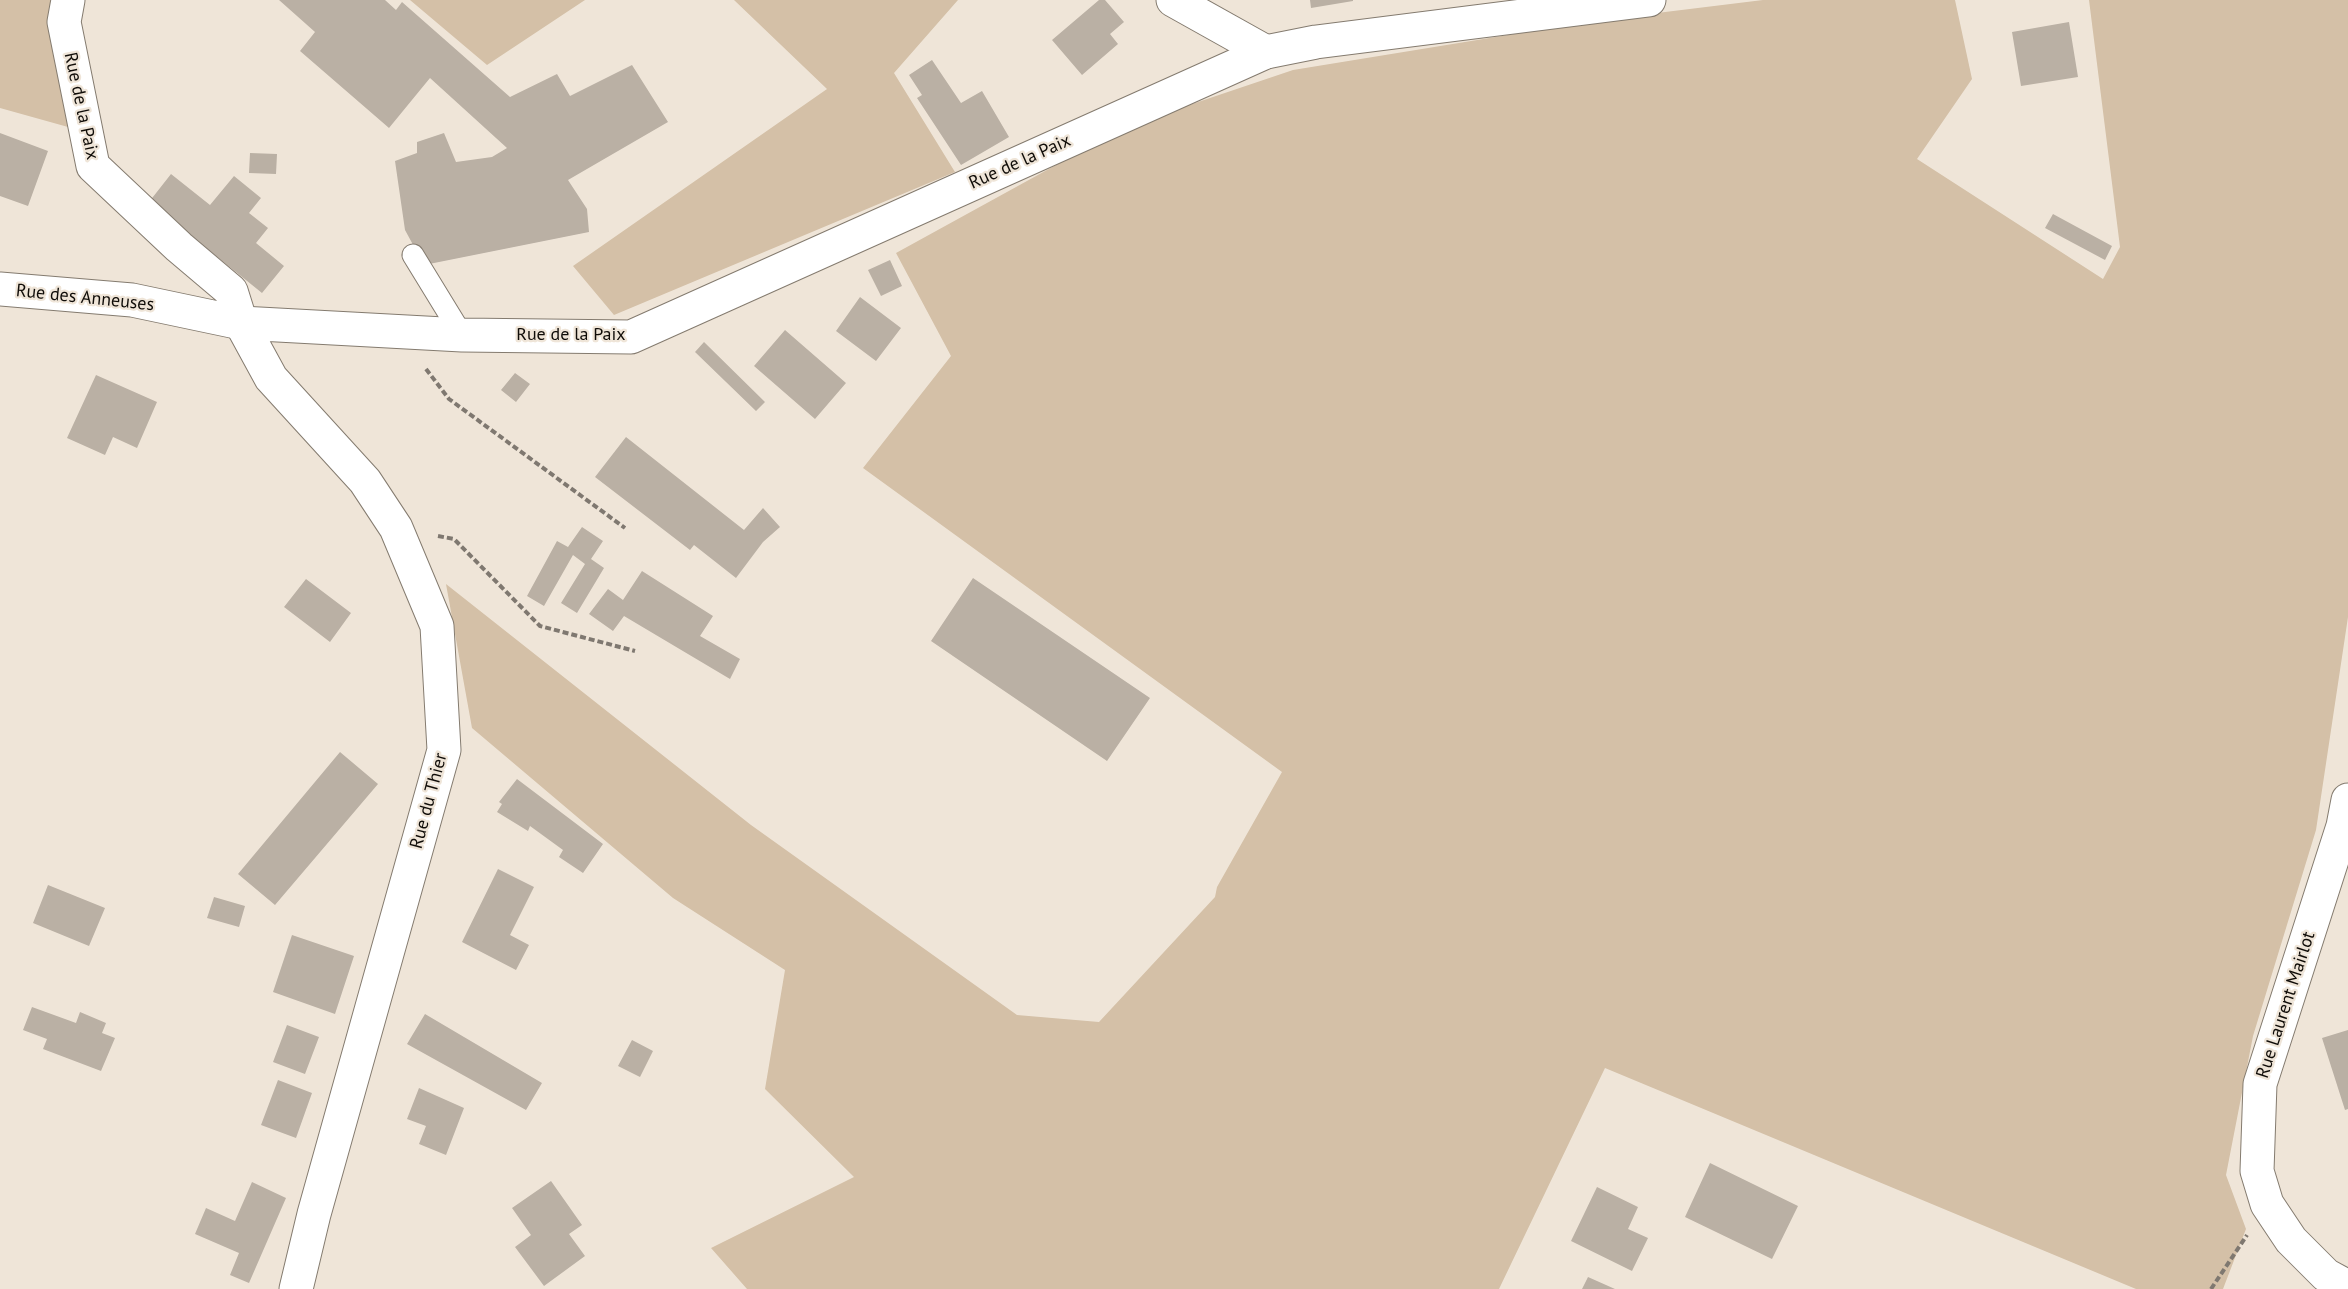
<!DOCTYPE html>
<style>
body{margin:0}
canvas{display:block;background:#efe5d8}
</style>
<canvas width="2348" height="1289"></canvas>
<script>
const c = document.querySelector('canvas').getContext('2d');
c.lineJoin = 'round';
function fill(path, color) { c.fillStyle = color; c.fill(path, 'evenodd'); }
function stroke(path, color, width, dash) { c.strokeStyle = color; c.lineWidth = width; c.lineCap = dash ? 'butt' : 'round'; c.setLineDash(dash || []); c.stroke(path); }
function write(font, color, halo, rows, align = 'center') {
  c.font = font + ' "PT Sans",sans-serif'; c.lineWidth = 4.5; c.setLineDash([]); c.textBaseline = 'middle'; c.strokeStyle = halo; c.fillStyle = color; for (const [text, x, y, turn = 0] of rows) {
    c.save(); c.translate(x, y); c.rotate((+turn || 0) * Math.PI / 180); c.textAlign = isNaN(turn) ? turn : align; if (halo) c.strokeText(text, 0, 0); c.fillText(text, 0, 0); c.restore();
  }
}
fill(new Path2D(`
 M0 0H58L56 64 68 127 0 108Z
 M410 0H585L487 65Z
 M734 0H958L894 73 955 172 614 315 573 266 827 89Z
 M1763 0H1955L1972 79 1917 159 2103 279 2120 247 2089 0H2348V617L2316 830 2253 1036 2226 1175 2246 1229 2223 1289H2136L1605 1068 1499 1289H747L711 1248 854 1177 765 1089 785 970 673 898 472 728 446 584 751 825 1017 1015 1099 1022 1215 897 1217 887 1282 772 863 468 951 356 896 253 1127 126 1293 70 1600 20Z`), '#d4c0a7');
fill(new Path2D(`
 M279 0H385L396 10 402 2 510 97 557 74 570 96 632 65 668 122 568 180 587 209 589 232 424 265 405 230 395 161 417 153V142L444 133 456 162 492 157 507 148 430 78 389 128 300 51 315 32Z
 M1099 0H1105L1124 22 1110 34 1118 44 1082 75 1052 40Z
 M1310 0H1353V1L1311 8Z
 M2069 22 2078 77 2021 86 2012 32Z
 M932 60 961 103 982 91 1009 137 961 165 917 98 922 95 909 75Z
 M0 133 48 151 28 206 0 196Z
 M250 153 277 154 276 174 249 173Z
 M171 174 210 205 234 176 261 198 249 213 268 228 256 243 284 266 262 293 149 202Z
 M2053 214 2112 246 2105 260 2045 228Z
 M890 260 902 286 881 296 868 270Z
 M860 297 901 328 876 361 836 331Z
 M785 330 846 383 815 419 754 366Z
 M704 342 765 402 756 411 695 352Z
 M515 373 530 384 516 402 501 390Z
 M96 375 157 402 137 448 113 437 105 455 67 438Z
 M626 437 744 530 763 508 780 527 763 542 736 578 694 545 690 550 595 477Z
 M582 527 603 541 591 559 604 568 577 613 561 603 585 564 573 555 544 606 527 596 557 541 568 547Z
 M642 571 713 616 700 636 740 659 730 679 624 616 613 631 589 614 608 589 623 600Z
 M973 578 1150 698 1107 761 931 641Z
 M306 579 351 613 330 642 284 607Z
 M340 752 378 784 275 905 238 874Z
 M517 779 603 844 583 873 559 857 563 850 530 826 528 831 497 812 502 804 499 802Z
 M498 869 534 887 510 935 529 945 516 970 462 942Z
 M48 885 105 908 89 946 33 923Z
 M214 897 245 906 239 927 207 918Z
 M292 935 354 956 335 1014 273 992Z
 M32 1007 76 1023 80 1012 106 1023 102 1033 115 1038 101 1071 43 1049 47 1039 23 1030Z
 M425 1014 542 1083 526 1110 407 1044Z
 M287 1025 319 1037 305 1074 273 1062Z
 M2348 1030V1109L2345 1110 2322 1038Z
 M632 1040 653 1051 640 1077 618 1066Z
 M278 1080 312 1093 296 1138 261 1125Z
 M419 1088 464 1108 446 1155 419 1144 426 1126 407 1119Z
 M1710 1163 1798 1206 1772 1259 1685 1217Z
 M551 1181 582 1225 569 1234 585 1256 544 1286 515 1247 531 1235 512 1208Z
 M252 1182 286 1198 249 1283 230 1275 239 1253 195 1234 206 1208 235 1221Z
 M1597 1187 1638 1207 1628 1229 1648 1238 1632 1271 1571 1241Z
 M1588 1277 1615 1289H1582Z`), '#bab0a4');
const service = new Path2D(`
 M413 255 462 335`);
const minor = new Path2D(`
 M1173 0 1266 52
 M0 289 132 300 241 323 231 291 179 247 93 166 64 22 68 0`);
const tertiary = new Path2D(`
 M241 323 462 335 631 337 1266 52 1316 42 1649 0
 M241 323 271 378 365 481 396 528 437 626 444 750 314 1214 296 1289
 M2348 800 2343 826 2260 1084 2257 1171 2267 1204 2291 1240 2326 1275 2348 1287`);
stroke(service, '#847b6f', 23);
stroke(minor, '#847b6f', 35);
stroke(tertiary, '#847b6f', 35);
stroke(new Path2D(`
 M426 369 449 399 625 528
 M438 536 454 539 540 626 635 651
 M2211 1289 2247 1235`), '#7f7870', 4, [6, 3]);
stroke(service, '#fff', 21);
stroke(minor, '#fff', 33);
stroke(tertiary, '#fff', 33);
write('18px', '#0f0c08', '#efe5d8', [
 ["Rue de la Paix",81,106,78],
 ["Rue de la Paix",1020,162,-24],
 ["Rue des Anneuses",85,298,6],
 ["Rue de la Paix",571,335],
 ["Rue du Thier",429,801,-75],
 ["Rue Laurent Mairlot",2286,1005,-72]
]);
</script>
